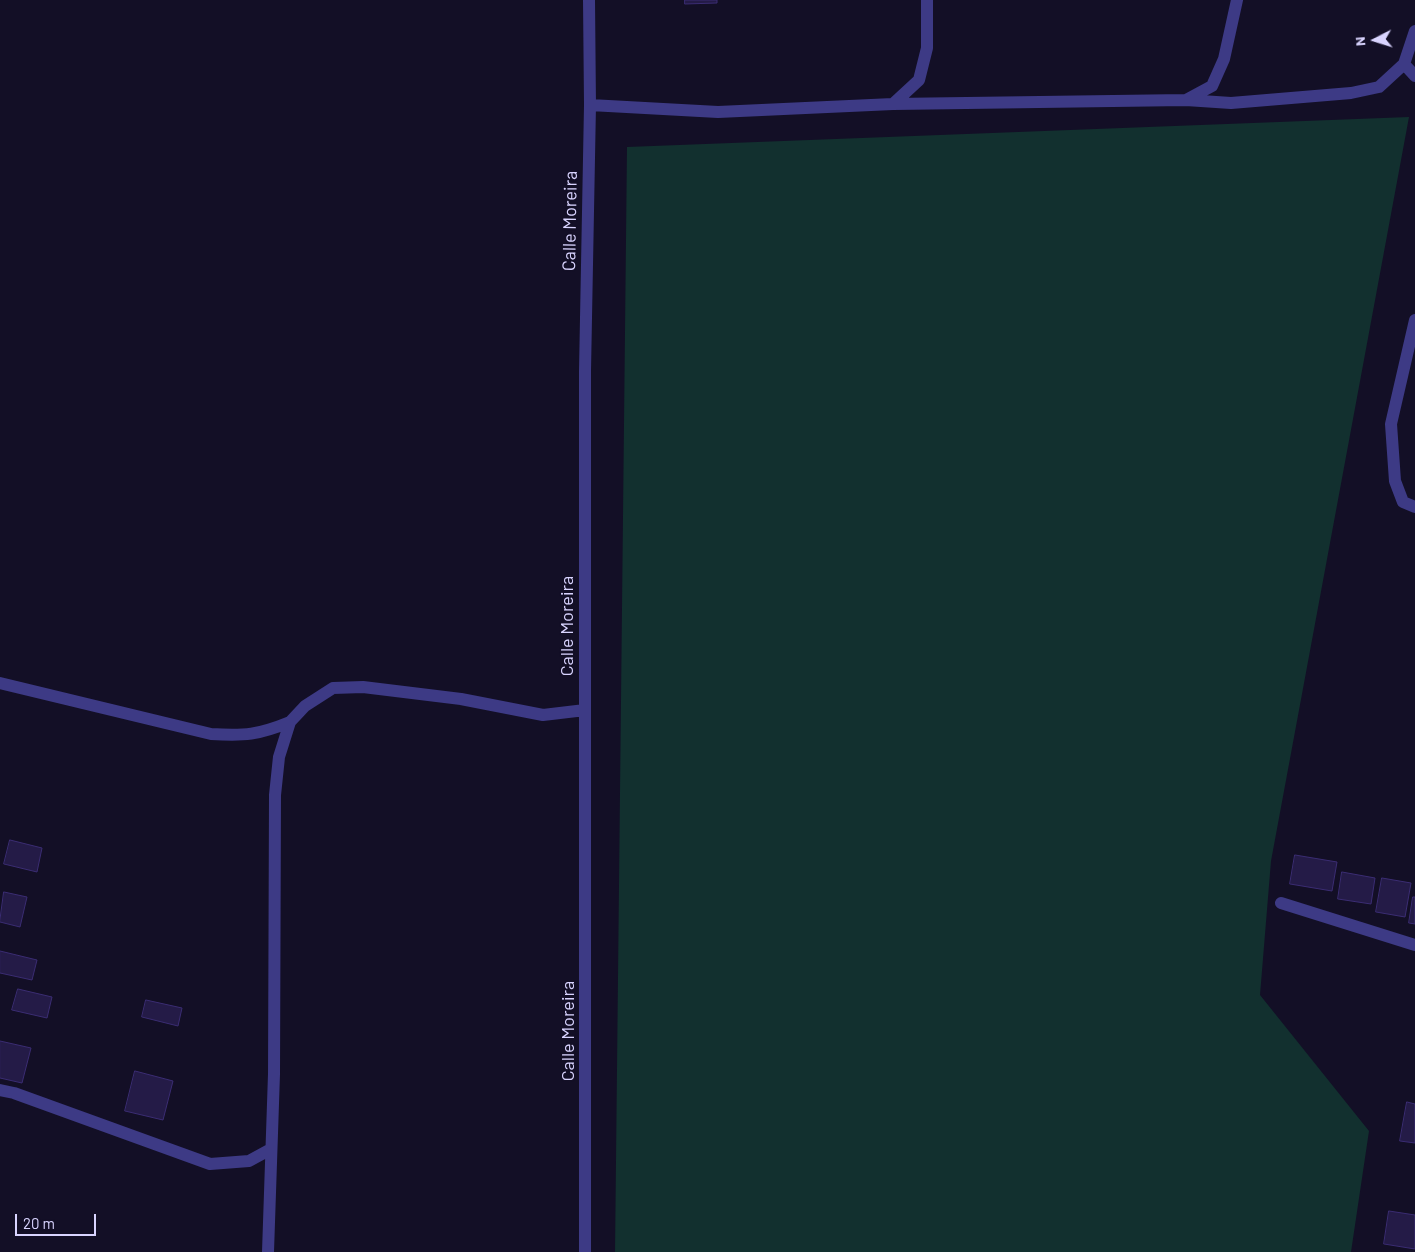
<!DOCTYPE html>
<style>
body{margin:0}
#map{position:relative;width:1415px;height:1252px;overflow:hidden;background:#130f26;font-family:Barlow,sans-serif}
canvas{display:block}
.north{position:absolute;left:1350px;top:15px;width:50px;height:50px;-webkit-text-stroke:4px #130f26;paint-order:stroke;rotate:265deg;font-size:14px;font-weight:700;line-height:20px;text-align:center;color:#d9d4ff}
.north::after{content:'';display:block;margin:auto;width:18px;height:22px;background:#d9d4ff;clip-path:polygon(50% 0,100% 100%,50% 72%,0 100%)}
.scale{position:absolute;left:15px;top:1214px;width:81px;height:22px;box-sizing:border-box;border:2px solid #d9d4ff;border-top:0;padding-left:6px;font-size:15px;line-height:18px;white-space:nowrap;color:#d9d4ff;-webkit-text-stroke:4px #130f26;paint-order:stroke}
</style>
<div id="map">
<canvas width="1415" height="1252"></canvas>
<div class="north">N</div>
<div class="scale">20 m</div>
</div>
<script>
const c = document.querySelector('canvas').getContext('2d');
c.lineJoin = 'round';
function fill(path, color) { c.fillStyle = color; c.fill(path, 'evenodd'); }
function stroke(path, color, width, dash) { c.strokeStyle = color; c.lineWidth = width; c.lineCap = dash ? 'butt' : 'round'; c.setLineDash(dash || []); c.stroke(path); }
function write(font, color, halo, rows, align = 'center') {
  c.font = font + ' Barlow,sans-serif'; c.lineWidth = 4; c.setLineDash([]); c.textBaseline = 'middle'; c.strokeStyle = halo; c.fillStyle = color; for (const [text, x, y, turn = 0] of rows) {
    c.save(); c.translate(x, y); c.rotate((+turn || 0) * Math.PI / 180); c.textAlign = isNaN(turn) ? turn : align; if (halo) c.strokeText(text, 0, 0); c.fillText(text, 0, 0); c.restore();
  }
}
fill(new Path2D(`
 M1409 117 1271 861 1260 995 1369 1131 1351 1252H615L627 147Z`), '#12302f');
const building = new Path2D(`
 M685 0H717V3L685 4Z
 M10 840 42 848 37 872 4 864Z
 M1295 855 1337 862 1332 891 1290 884Z
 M1342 872 1375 878 1371 904 1338 899Z
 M1382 878 1411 883 1405 917 1376 912Z
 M4 892 27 897 20 927 0 922Z
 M1413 897H1415V924L1409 923Z
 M0 951 37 960 32 980 0 973Z
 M18 989 52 997 47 1018 12 1010Z
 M146 1000 182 1008 178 1026 142 1017Z
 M0 1041 31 1048 22 1083 0 1078Z
 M135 1071 173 1081 163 1120 125 1111Z
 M1407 1102 1415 1104V1143L1400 1141Z
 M1389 1211 1415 1215V1249L1384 1244Z`);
fill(building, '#241b47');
stroke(building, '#3b2d73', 1);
stroke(new Path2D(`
 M1404 64 1415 76
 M1186 100 1231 103 1351 93 1379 87 1404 64 1415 31
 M893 104 919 80 927 48V0
 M590 105 718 112 893 104 1186 100 1212 86 1224 59 1237 0
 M1415 320 1391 424 1395 481 1403 502 1415 507
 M0 683 211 734C245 736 258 735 290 722
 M1281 903 1415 945
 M0 1090 14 1093 210 1164 249 1161 271 1149
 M268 1252 274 1074 275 795 279 757 290 722 305 706 333 688 363 687 461 699 543 715 585 710
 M585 1252V371L590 105 589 0`), '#3d3a85', 12);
write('18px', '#d9d4ff', '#130f26', [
 ["Calle Moreira",570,221,-89],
 ["Calle Moreira",567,626,-90],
 ["Calle Moreira",568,1031,-90]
]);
</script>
